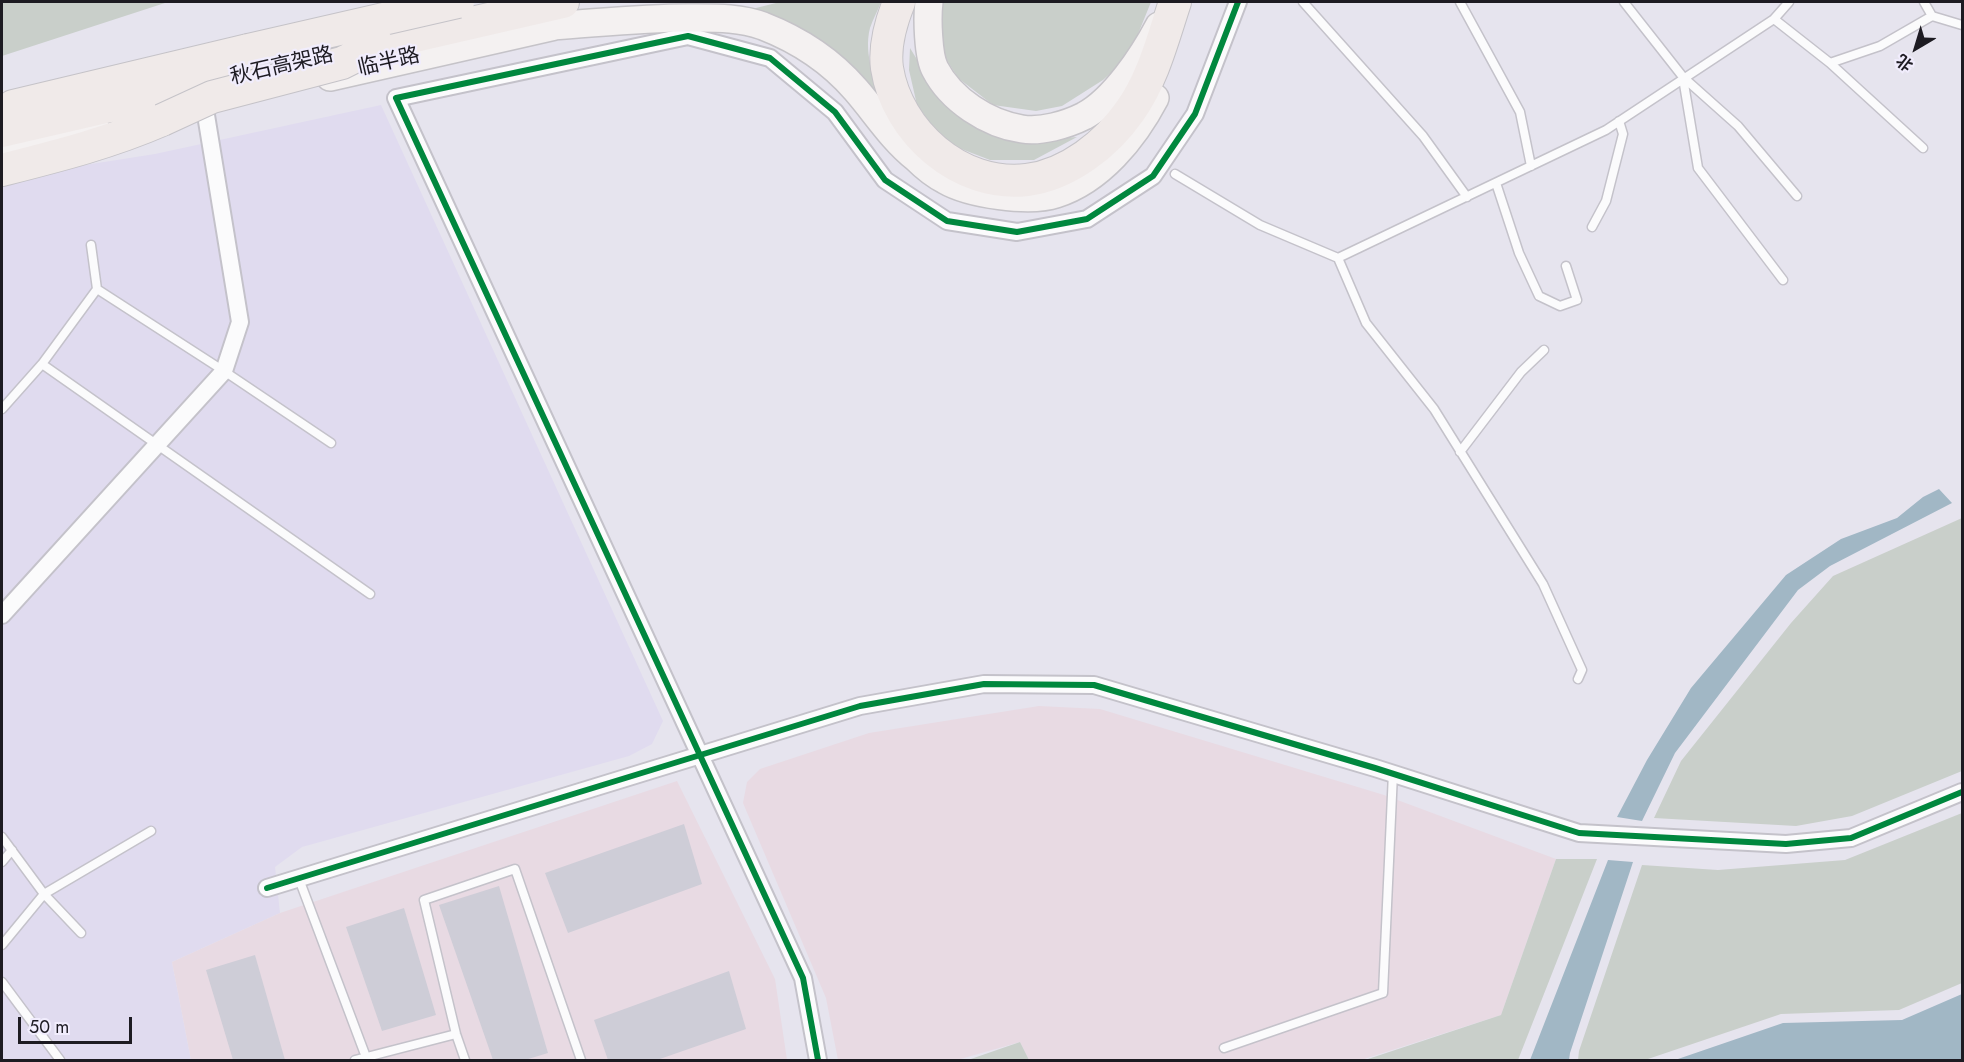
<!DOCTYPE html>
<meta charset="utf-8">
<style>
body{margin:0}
#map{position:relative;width:1964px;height:1062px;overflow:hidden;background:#e6e4ee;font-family:Jost,"Noto Sans SC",sans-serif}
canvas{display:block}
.frame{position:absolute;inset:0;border:3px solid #1d1b22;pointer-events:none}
.north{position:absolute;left:1886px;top:18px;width:60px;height:60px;-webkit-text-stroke:4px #f1edfd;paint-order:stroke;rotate:218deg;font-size:16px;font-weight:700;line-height:24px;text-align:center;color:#1d1b22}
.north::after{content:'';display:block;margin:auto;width:21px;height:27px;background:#1d1b22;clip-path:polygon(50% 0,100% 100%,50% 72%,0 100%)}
.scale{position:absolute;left:18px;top:1017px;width:114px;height:27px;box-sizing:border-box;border:3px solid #1d1b22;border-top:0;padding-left:8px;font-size:18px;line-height:21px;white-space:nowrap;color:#1d1b22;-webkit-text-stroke:4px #f1edfd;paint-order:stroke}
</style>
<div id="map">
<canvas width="1964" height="1062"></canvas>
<div class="frame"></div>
<div class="north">北</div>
<div class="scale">50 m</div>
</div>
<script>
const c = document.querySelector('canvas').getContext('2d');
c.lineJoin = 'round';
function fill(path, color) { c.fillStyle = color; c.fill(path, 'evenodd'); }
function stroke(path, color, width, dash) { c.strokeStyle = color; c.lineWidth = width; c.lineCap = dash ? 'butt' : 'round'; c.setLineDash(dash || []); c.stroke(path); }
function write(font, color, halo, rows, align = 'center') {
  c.font = font + ' Jost,"Noto Sans SC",sans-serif'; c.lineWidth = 4.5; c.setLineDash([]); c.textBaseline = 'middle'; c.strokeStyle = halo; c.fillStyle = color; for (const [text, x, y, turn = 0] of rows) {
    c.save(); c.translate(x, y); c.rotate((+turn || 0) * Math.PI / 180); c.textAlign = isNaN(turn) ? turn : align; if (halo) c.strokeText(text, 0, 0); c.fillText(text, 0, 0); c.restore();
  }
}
fill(new Path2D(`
 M381 105 663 721 652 744 629 756 302 847 275 867 280 913 172 962 191 1060H2V178L155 154Z`), '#e0dbef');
fill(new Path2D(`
 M1039 706 1100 709 1384 795 1556 859 1501 1015 1361 1060H1029L1020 1042 957 1060H838L826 998 743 803 747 782 760 769 869 733Z
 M677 781 775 979 787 1060H191L172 962 280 913Z`), '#e8dae3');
fill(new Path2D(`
 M2 2H168L2 56Z
 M780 2H881C878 10 873 19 870 28 863 55 876 84 885 109L748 10Z
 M940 2H1151L1136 39 1123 62 1103 80 1062 106 1036 111 993 105 958 78 941 51Z
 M910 48 924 71 1031 141 1077 137 1034 160H990L951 145 931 124 917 105 909 70Z
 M1962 518V771L1852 816 1796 826 1654 818 1681 761 1791 623 1833 576Z
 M1962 813V983L1899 1010 1781 1014 1645 1060H1578L1579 1051 1642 865 1718 870 1845 860Z
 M1556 859H1597L1518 1060H1358L1368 1059 1501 1015Z
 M1020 1042 1029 1060H968Z`), '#c9cfca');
fill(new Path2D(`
 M1939 489 1952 503 1830 566 1798 590 1675 753 1642 821 1617 817 1647 760 1691 688 1786 575 1841 539 1897 518 1923 497Z
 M1608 860 1633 862 1570 1053 1569 1060H1530Z
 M1962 994V1060H1675L1783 1023 1902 1020Z`), '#a1b7c5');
fill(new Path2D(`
 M684 824 702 884 568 933 545 873Z
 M499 886 548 1053 525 1060H493L439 905Z
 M404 908 436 1015 382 1031 346 927Z
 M255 955 285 1060H233L206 970Z
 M729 971 746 1029 657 1060H608L594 1020Z`), '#cecdd7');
const lane = new Path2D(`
 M1303 2 1423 136 1467 197
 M1460 2 1520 112 1531 166
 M1624 2 1683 77 1738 126 1797 196
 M1924 2 1932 16
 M1774 19 1830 63 1923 148
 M1830 63 1880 46 1932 16 1962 25
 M1683 78 1698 168 1783 280
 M1175 174 1260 225 1338 258 1366 323 1434 409 1543 584 1582 670 1578 679
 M1496 183 1519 253 1539 296 1560 306 1577 300 1566 266
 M1592 227 1606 201 1623 134 1619 121
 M91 245 97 289 224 371 331 443
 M1338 258 1606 130 1774 19 1789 2
 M42 364 97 289
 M2 409 42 364 370 594
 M1460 452 1521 372 1544 350
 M2 837 44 894 81 933
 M2 862 12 850
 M299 879 366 1057
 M2 945 44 894 151 831
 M2 982 60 1060
 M1224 1048 1383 993 1393 773
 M355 1060 456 1034
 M465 1060 456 1034 424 900 515 869 581 1060`);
const street = new Path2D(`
 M2 615 224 371 240 322 205 109
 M267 888 860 706 984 684 1094 685 1375 768 1579 833 1786 844 1851 838 1962 792
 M818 1060 803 978 396 98 688 36 770 58 835 112 885 180 947 221 1017 232 1087 219 1153 176 1195 114 1238 2`);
const primary = new Path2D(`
 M929 2C927 17 928 56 935 69 951 100 988 124 1022 129 1041 132 1066 125 1084 116 1114 100 1143 56 1159 26
 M551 26C599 23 647 17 696 18 719 18 741 18 763 26 799 40 831 61 856 90 876 113 892 139 916 158 924 166 935 175 945 180 969 194 1029 203 1056 194 1100 180 1134 138 1155 98
 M330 77 568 23
 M2 151 97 131`);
const highway = new Path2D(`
 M899 2C891 22 884 46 887 68 897 132 960 188 1027 180 1068 175 1107 144 1130 111 1153 79 1163 38 1175 2
 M350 51 563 2
 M13 106 248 50
 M2 131 240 76
 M2 170C57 156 109 143 162 120`);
stroke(lane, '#c4c2ca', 11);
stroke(street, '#c4c2ca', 20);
stroke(primary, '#c5c3c8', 30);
stroke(highway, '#c5c3c8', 34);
stroke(lane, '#fbfbfc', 8);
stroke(street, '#fbfbfc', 16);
stroke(primary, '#f4f1f1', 27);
stroke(highway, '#f0eae9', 32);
const highwayBridge = new Path2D(`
 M248 50 458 2
 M162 120 212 97 342 63 378 45`);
stroke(highwayBridge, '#c5c3c8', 34, []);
stroke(highwayBridge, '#f0eae9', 32);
stroke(new Path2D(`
 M267 888 860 706 984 684 1094 685 1375 768 1579 833 1786 844 1851 838 1962 792
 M818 1060 803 978 396 98 688 36 770 58 835 112 885 180 947 221 1017 232 1087 219 1153 176 1195 114 1238 2`), '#00873e', 6);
write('21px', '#1d1b22', '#f1edfd', [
 ["临半路",389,63,-13],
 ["秋石高架路",282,67,-13]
]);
</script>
